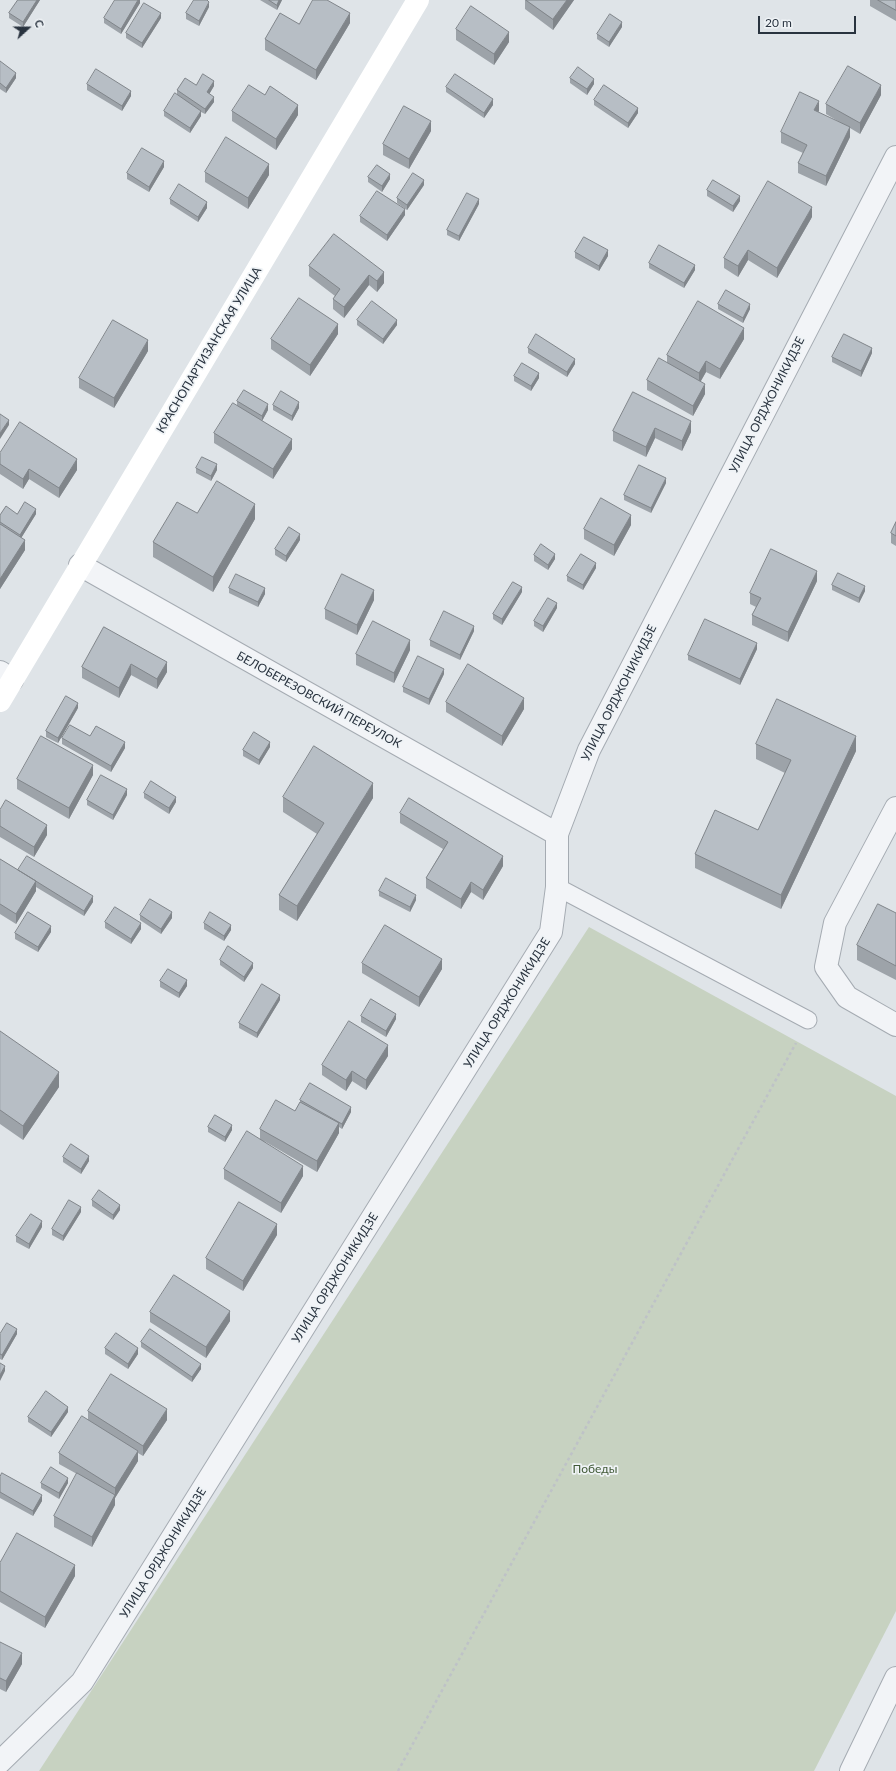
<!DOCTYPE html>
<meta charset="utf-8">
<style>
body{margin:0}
#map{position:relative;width:896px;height:1771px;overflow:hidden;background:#dfe4e8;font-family:Lato,sans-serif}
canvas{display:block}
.north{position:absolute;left:8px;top:8px;width:40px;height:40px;-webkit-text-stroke:3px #eff3f6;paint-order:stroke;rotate:69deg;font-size:11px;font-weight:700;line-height:16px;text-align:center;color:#29333f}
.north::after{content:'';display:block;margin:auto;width:14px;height:18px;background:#29333f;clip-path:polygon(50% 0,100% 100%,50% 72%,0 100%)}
.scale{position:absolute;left:758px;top:16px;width:98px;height:18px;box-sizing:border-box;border:2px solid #29333f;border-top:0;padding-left:5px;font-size:12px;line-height:14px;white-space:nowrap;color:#29333f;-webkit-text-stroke:3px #eff3f6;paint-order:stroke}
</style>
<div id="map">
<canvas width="896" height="1771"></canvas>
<div class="north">С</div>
<div class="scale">20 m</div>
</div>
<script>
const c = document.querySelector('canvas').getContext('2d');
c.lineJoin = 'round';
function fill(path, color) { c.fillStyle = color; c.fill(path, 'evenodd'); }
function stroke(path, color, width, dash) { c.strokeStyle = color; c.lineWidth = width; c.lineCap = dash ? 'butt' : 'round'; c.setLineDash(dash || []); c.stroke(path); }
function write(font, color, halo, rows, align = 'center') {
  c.font = font + ' Lato,sans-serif'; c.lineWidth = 3.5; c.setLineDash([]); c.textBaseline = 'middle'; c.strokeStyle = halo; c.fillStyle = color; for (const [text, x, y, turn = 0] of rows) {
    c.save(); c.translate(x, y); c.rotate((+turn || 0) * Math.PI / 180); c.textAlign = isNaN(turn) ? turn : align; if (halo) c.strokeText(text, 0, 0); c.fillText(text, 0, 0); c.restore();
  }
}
fill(new Path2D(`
 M589 927 896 1096V1611L814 1771H39Z`), '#c7d2c1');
const lane = new Path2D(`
 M557 887 808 1020`);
const street = new Path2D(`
 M80 565 557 834
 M0 672 12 680
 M896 808 835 923 826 967 847 997 896 1025
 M0 1762 82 1682 551 932 557 887V834L589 750 896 157
 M851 1771 896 1678`);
stroke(lane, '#a5abb2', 19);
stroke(street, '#a5abb2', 24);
stroke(new Path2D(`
 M398 1771 796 1043`), '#bec2c7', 2.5, [3, 3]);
stroke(lane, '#f2f4f7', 17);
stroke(street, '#f2f4f7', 22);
stroke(new Path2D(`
 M0 701 418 0`), '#fff', 22);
fill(new Path2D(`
 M18 0H40L23 27 9 18V13Z
 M140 0V3L121 34 104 23V18Z
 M260 0H282L277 10Z
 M525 0H574L553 30 525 9Z
 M870 0H896V21L870 6Z
 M209 7 199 26 186 19V13Z
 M161 18 142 48 126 38V33Z
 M350 23 316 80 265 50V39L299 24Z
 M622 27 609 47 597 39V34Z
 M456 29 509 42 494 65 456 40Z
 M0 61 16 78 6 93 0 89Z
 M570 78 594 84 587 95 570 83Z
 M87 84 131 96 122 111 87 90Z
 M196 85 214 86 209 94 214 102 205 114 201 112V116L190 133 164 116V111L177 95V90Z
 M446 87 493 105 484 118 446 92Z
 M265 95 298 115 276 150 232 121V111Z
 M881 95 860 134 850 128V137L826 186 798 173V163L803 153 781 143V132L841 123 826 114V104Z
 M594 100 638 113 628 128 594 105Z
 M431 131 409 169 383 155V144Z
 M164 167 149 192 127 179V173Z
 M205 172 269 175 248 209 205 182Z
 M368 177 390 179 382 192 368 182Z
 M424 185 407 210 397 203V198Z
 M707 190 740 201 733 212 707 196Z
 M170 199 207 208 198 222 170 204Z
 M479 204 459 241 447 235V230Z
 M405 215 387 241 360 222V216Z
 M812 217 777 278 748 260 738 277 724 268V258Z
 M334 234 384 283 377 292 369 285 344 318 333 309V299L335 296 309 276V266Z
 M575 252 608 256 599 271 575 258Z
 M649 263 695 270 684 288 649 268Z
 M718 304 750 309 743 323 718 309Z
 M357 320 397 325 383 344 357 325Z
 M338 334 310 376 271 349V339Z
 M744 339 720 379 706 372 701 381 705 394 693 416 647 390V380L667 363V355Z
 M528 348 575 364 567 377 528 353Z
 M148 351 114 408 79 388V378Z
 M872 353 861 377 832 362V357Z
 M514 376 539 378 531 391 514 381Z
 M633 392 691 432 682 451 655 438 646 457 613 441V431Z
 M237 401 268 410 262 421 292 449 273 479 214 443V433L237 405Z
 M273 405 299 408 292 421 273 410Z
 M0 453 77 470 59 498 29 479 23 489 0 474Z
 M196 468 217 470 211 481 196 473Z
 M666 483 651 513 624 500V495Z
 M197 513 255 519 213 592 153 557V542Z
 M17 514H36L21 538 25 550 0 589V515Z
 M896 522V546L891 543V533Z
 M631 525 614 556 584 539V529Z
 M300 540 286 562 275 555V549Z
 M534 555 555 559 548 570 534 561Z
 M596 568 583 590 567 581V576Z
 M817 581 788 642 752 625V615L756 607 750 604V593Z
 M832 585 865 591 859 603 832 590Z
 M229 588 265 594 258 607 229 593Z
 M522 592 502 625 493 619V614Z
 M374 600 357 635 325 619V609Z
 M557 608 543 632 534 626V621Z
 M104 627 167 672 157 689 131 675 119 698 82 678V667Z
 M474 631 460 660 430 646V640Z
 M757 649 740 685 688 660V655Z
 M410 650 394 683 356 665V654Z
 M444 674 429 705 403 692V687Z
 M446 702 524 709 502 746 446 712Z
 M78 708 58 743 46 737V731Z
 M62 738 125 748 111 772 62 744Z
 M756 744 856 751 781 909 695 868V854L758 830 785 773 756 759Z
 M270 747 259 765 243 756V750Z
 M93 775 69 819 17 789V779Z
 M144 793 176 802 169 814 144 798Z
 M127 795 113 820 87 805V800Z
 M283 797 373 798 297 921 279 910V895L317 834 283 812Z
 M0 810 47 835 34 857 0 837Z
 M400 813 503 866 483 900 471 892 461 909 426 888V878L443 849 400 823Z
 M0 859 18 870 93 902 84 916 36 887V891L16 924 0 914Z
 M379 891 416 900 410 912 379 896Z
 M896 913V980L857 960V945Z
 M140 915 172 918 161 934 140 920Z
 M105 922 141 929 131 944 105 928Z
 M204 923 231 930 224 941 204 929Z
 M51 932 38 952 15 939V933Z
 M220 960 253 968 244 982 220 965Z
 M362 963 442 969 419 1007 362 973Z
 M160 981 187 986 179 998 160 987Z
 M280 1000 257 1038 239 1028V1023Z
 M361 1016 396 1019 386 1037 361 1022Z
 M0 1031 59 1087 23 1140 0 1124Z
 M388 1056 366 1090 352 1081 346 1091 322 1075V1065Z
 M300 1100 351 1112 342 1129 339 1127V1133L317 1172 264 1141 303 1176 281 1213 224 1179V1169L260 1139V1129L295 1111 300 1102Z
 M208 1127 232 1130 225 1142 208 1132Z
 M63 1157 89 1161 81 1174 63 1162Z
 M92 1200 120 1210 113 1220 92 1206Z
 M81 1212 63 1241 52 1235V1229Z
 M42 1227 29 1249 16 1242V1236Z
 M277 1235 243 1291 206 1269V1258Z
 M150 1312 230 1321 206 1358 150 1322Z
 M0 1334H17L2 1360 0 1359Z
 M141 1342 201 1369 192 1382 141 1347Z
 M105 1348 138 1354 128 1369 105 1354Z
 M88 1411 167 1420 143 1456 138 1453V1461L115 1498V1505L92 1547 54 1527V1516L77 1474 59 1464V1453L88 1419Z
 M68 1412 51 1437 28 1422V1417Z
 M0 1477 42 1501 33 1516 0 1498Z
 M41 1483H68L59 1499 41 1488Z
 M0 1563 75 1576 45 1628 0 1602Z
 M0 1642 22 1664 6 1692 0 1689Z`), '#9da3a9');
fill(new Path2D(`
 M37 0H40L23 27V22Z
 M138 0H140V3L121 34V29Z
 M279 0H282L277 10V5Z
 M567 0H574L553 30V19Z
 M209 2V7L199 26V21Z
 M161 13V18L142 48V43Z
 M350 13V23L316 80V70Z
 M622 22V27L609 47V42Z
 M509 32V42L494 65V54Z
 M16 73V78L6 93V88Z
 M594 79V84L587 95V89Z
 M214 81V86L207 98V92Z
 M881 85V95L860 134V123Z
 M131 91V96L122 111V106Z
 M214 97V102L205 114V109Z
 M493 99V105L484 118V113Z
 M819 101V111L814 120V110Z
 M298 105V115L276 150V139Z
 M638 108V113L628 128V123Z
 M201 111V116L190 133V128Z
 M431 121V131L409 169V159Z
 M850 127V137L826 186V176Z
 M164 161V167L149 192V187Z
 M269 164V175L248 209V198Z
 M390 174V179L382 192V186Z
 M424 180V185L407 210V205Z
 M740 196V201L733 212V206Z
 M479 199V204L459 241V236Z
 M207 202V208L198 222V217Z
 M812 207V217L777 278V268Z
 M405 209V215L387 241V235Z
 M608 250V256L599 271V266Z
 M748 250V260L738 277V266Z
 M695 265V270L684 288V283Z
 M384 272V283L377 292V281Z
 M369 275V285L344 318V307Z
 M750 304V309L743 323V318Z
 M397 320V325L383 344V339Z
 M338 324V334L310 376V365Z
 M744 328V339L720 379V369Z
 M148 340V351L114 408V398Z
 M872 348V353L861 377V371Z
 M575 359V364L567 377V372Z
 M706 361V372L699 384V373Z
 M539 373V378L531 391V386Z
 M705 384V394L693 416V406Z
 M299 402V408L292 421V416Z
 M268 404V410L262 421V416Z
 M9 420V425L0 439V433Z
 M691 421V432L682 451V441Z
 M655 428V438L646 457V447Z
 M292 439V449L273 479V469Z
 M77 459V470L59 498V488Z
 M217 464V470L211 481V476Z
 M29 469V479L23 489V479Z
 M666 478V483L651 513V508Z
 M255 504V519L213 592V577Z
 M36 509V514L20 540V535Z
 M631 515V525L614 556V545Z
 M300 534V540L286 562V556Z
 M25 540V550L0 589V579Z
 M555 554V559L548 570V565Z
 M596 563V568L583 590V585Z
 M817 571V581L788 642V632Z
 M865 586V591L859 603V598Z
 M522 587V592L502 625V619Z
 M265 588V594L258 607V602Z
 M374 590V600L357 635V625Z
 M557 603V608L543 632V626Z
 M474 626V631L460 660V655Z
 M410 640V650L394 683V673Z
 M757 643V649L740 685V679Z
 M167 662V672L157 689V679Z
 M131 664V675L119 698V688Z
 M444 669V674L429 705V699Z
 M524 698V709L502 746V736Z
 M78 703V708L58 743V738Z
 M856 736V751L781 909V895Z
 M125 742V748L111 772V766Z
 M270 742V747L259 765V760Z
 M93 765V775L69 819V808Z
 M373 783V798L297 921V906Z
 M127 789V795L113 820V815Z
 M176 797V802L169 814V808Z
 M47 825V835L34 857V847Z
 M503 856V866L483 900V890Z
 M36 881V891L16 924V914Z
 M471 882V892L461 909V899Z
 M416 895V900L410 912V907Z
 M93 896V902L84 916V911Z
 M172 912V918L161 934V929Z
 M141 923V929L131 944V939Z
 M231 925V930L224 941V936Z
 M51 926V932L38 952V947Z
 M442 959V969L419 1007V997Z
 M253 963V968L244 982V977Z
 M187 980V986L179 998V993Z
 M280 995V1000L257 1038V1033Z
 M396 1014V1019L386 1037V1031Z
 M388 1045V1056L366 1090V1080Z
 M352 1071V1081L346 1091V1080Z
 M59 1072V1087L23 1140V1126Z
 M351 1107V1112L342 1129V1124Z
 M339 1123V1133L317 1172V1161Z
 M232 1125V1130L225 1142V1137Z
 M89 1156V1161L81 1174V1169Z
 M303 1166V1176L281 1213V1203Z
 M120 1205V1210L113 1220V1215Z
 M81 1207V1212L63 1241V1236Z
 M42 1221V1227L29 1249V1244Z
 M277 1224V1235L243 1291V1281Z
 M230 1311V1321L206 1358V1347Z
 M17 1329V1334L2 1360V1355Z
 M138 1348V1354L128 1369V1364Z
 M201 1364V1369L192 1382V1377Z
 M5 1366V1371L0 1381V1375Z
 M68 1407V1412L51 1437V1432Z
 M167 1409V1420L143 1456V1446Z
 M138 1451V1461L115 1498V1488Z
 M68 1478V1483L59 1499V1493Z
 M42 1495V1501L33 1516V1511Z
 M115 1495V1505L92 1547V1537Z
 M75 1565V1576L45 1628V1617Z
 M22 1653V1664L6 1692V1681Z`), '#80858a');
const building = new Path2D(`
 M18 0H37L23 22 9 13Z
 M115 0H138L121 29 104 18Z
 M194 0H207L209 2 199 21 186 13Z
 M269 0H279L277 5Z
 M313 0H327L350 13 316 70 265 39 280 13 299 24Z
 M526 0H567L553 19Z
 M878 0H896V10Z
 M144 3 161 13 142 43 126 33Z
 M471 6 509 32 494 54 456 29Z
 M610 14 622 22 609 42 597 34Z
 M0 61 16 73 6 88 0 83Z
 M848 66 881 85 860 123 826 104Z
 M578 67 594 79 587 89 570 78Z
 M96 69 131 91 122 106 87 84Z
 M203 74 214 81 207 92 214 97 205 109 177 90 185 78 196 85Z
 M455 74 493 99 484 113 446 87Z
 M249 85 265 95 270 86 298 105 276 139 232 111Z
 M604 85 638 108 628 123 594 100Z
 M800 92 819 101 814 110 850 127 826 176 798 163 807 145 781 132Z
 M175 93 201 111 190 128 164 111Z
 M404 106 431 121 409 159 383 144Z
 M226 137 269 164 248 198 205 172Z
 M142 148 164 161 149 187 127 173Z
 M377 165 390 174 382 186 368 177Z
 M413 173 424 180 407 205 397 198Z
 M713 180 740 196 733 206 707 190Z
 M768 181 812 207 777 268 748 250 738 266 724 258Z
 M179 184 207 202 198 217 170 199Z
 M377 191 405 209 387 235 360 216Z
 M467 193 479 199 459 236 447 230Z
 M334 234 384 272 377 281 369 275 344 307 333 299 340 289 309 266Z
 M584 237 608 250 599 266 575 252Z
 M659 245 695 265 684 283 649 263Z
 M726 290 750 304 743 318 718 304Z
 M299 298 338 324 310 365 271 339Z
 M372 301 397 320 383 339 357 320Z
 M698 301 744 328 720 369 706 361 699 373 667 355Z
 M113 320 148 340 114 398 79 378Z
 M536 334 575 359 567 372 528 348Z
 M844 334 872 348 861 371 832 357Z
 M659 358 705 384 693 406 647 380Z
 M522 363 539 373 531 386 514 376Z
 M244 390 268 404 262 416 237 401Z
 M281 391 299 402 292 416 273 405Z
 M633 392 691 421 682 441 655 428 646 447 613 431Z
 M233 403 292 439 273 469 214 433Z
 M0 414 9 420 0 433Z
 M20 422 77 459 59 488 29 469 23 479 0 464V453Z
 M202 457 217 464 211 476 196 468Z
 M639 465 666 478 651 508 624 495Z
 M217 481 255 504 213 577 153 542 177 502 197 513Z
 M601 498 631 515 614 545 584 529Z
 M25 502 36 509 20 535 0 522V515L6 506 17 514Z
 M896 522V536L891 533Z
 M0 524 25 540 0 579Z
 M289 527 300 534 286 556 275 549Z
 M541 544 555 554 548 565 534 555Z
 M771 549 817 571 788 632 752 615 761 598 750 593Z
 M581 554 596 563 583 585 567 576Z
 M838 573 865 586 859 598 832 585Z
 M236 574 265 588 258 602 229 588Z
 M342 574 374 590 357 625 325 609Z
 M513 582 522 587 502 619 493 614Z
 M548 598 557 603 543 626 534 621Z
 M444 611 474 626 460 655 430 640Z
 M705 619 757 643 740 679 688 655Z
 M373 621 410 640 394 673 356 654Z
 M104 627 167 662 157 679 131 664 119 688 82 667Z
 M418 656 444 669 429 699 403 687Z
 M468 664 524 698 502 736 446 702Z
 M66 696 78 703 58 738 46 731Z
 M777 699 856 736 781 895 695 854 715 810 758 830 791 760 756 744Z
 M70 725 90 736 96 726 125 742 111 766 62 738Z
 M254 732 270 742 259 760 243 750Z
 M41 736 93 765 69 808 17 779Z
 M314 746 373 783 297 906 279 895 324 823 283 797Z
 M101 775 127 789 113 815 87 800Z
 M151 781 176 797 169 808 144 793Z
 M409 798 503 856 483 890 471 882 461 899 426 878 448 842 400 813Z
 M6 800 47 825 34 847 0 826V810Z
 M27 856 93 896 84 911 18 870Z
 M0 859 36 881 16 914 0 904Z
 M386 878 416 895 410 907 379 891Z
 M150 899 172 912 161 929 140 915Z
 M878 904 896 913V966L857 945Z
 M115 907 141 923 131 939 105 922Z
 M28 912 51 926 38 947 15 933Z
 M210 912 231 925 224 936 204 923Z
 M385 925 442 959 419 997 362 963Z
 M228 946 253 963 244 977 220 960Z
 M168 969 187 980 179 993 160 981Z
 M262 984 280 995 257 1033 239 1023Z
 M371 999 396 1014 386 1031 361 1016Z
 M349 1021 388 1045 366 1080 352 1071 346 1080 322 1065Z
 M0 1031 59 1072 23 1126 0 1110Z
 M310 1083 351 1107 342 1124 300 1100Z
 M276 1100 295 1111 300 1102 339 1123 317 1161 260 1129Z
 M215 1115 232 1125 225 1137 208 1127Z
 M247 1131 303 1166 281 1203 224 1169Z
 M71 1144 89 1156 81 1169 63 1157Z
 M99 1190 120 1205 113 1215 92 1200Z
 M69 1200 81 1207 63 1236 52 1229Z
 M239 1202 277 1224 243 1281 206 1258Z
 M31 1214 42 1221 29 1244 16 1236Z
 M174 1275 230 1311 206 1347 150 1312Z
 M7 1323 17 1329 2 1355 0 1354V1334Z
 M150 1329 201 1364 192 1377 141 1342Z
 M116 1333 138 1348 128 1364 105 1348Z
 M0 1363 5 1366 0 1375Z
 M111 1374 167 1409 143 1446 88 1411Z
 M46 1391 68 1407 51 1432 28 1417Z
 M82 1416 138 1451 115 1488 59 1453Z
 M51 1467 68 1478 59 1493 41 1483Z
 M2 1473 42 1495 33 1511 0 1492V1477Z
 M77 1473 115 1495 92 1537 54 1516Z
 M17 1533 75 1565 45 1617 0 1591V1563Z
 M0 1642 22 1653 6 1681 0 1678Z`);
fill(building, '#b7bec5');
stroke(building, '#80858a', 1);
write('12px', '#29333f', '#eff3f6', [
 ["КРАСНОПАРТИЗАНСКАЯ УЛИЦА",209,350,-59],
 ["УЛИЦА ОРДЖОНИКИДЗЕ",767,405,-63],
 ["УЛИЦА ОРДЖОНИКИДЗЕ",619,693,-63],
 ["БЕЛОБЕРЕЗОВСКИЙ ПЕРЕУЛОК",319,700,29],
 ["УЛИЦА ОРДЖОНИКИДЗЕ",507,1003,-58],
 ["УЛИЦА ОРДЖОНИКИДЗЕ",335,1278,-58],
 ["УЛИЦА ОРДЖОНИКИДЗЕ",163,1553,-58]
]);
write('12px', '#415a37', '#eff3f6', [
 ["Победы",595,1469]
]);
</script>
